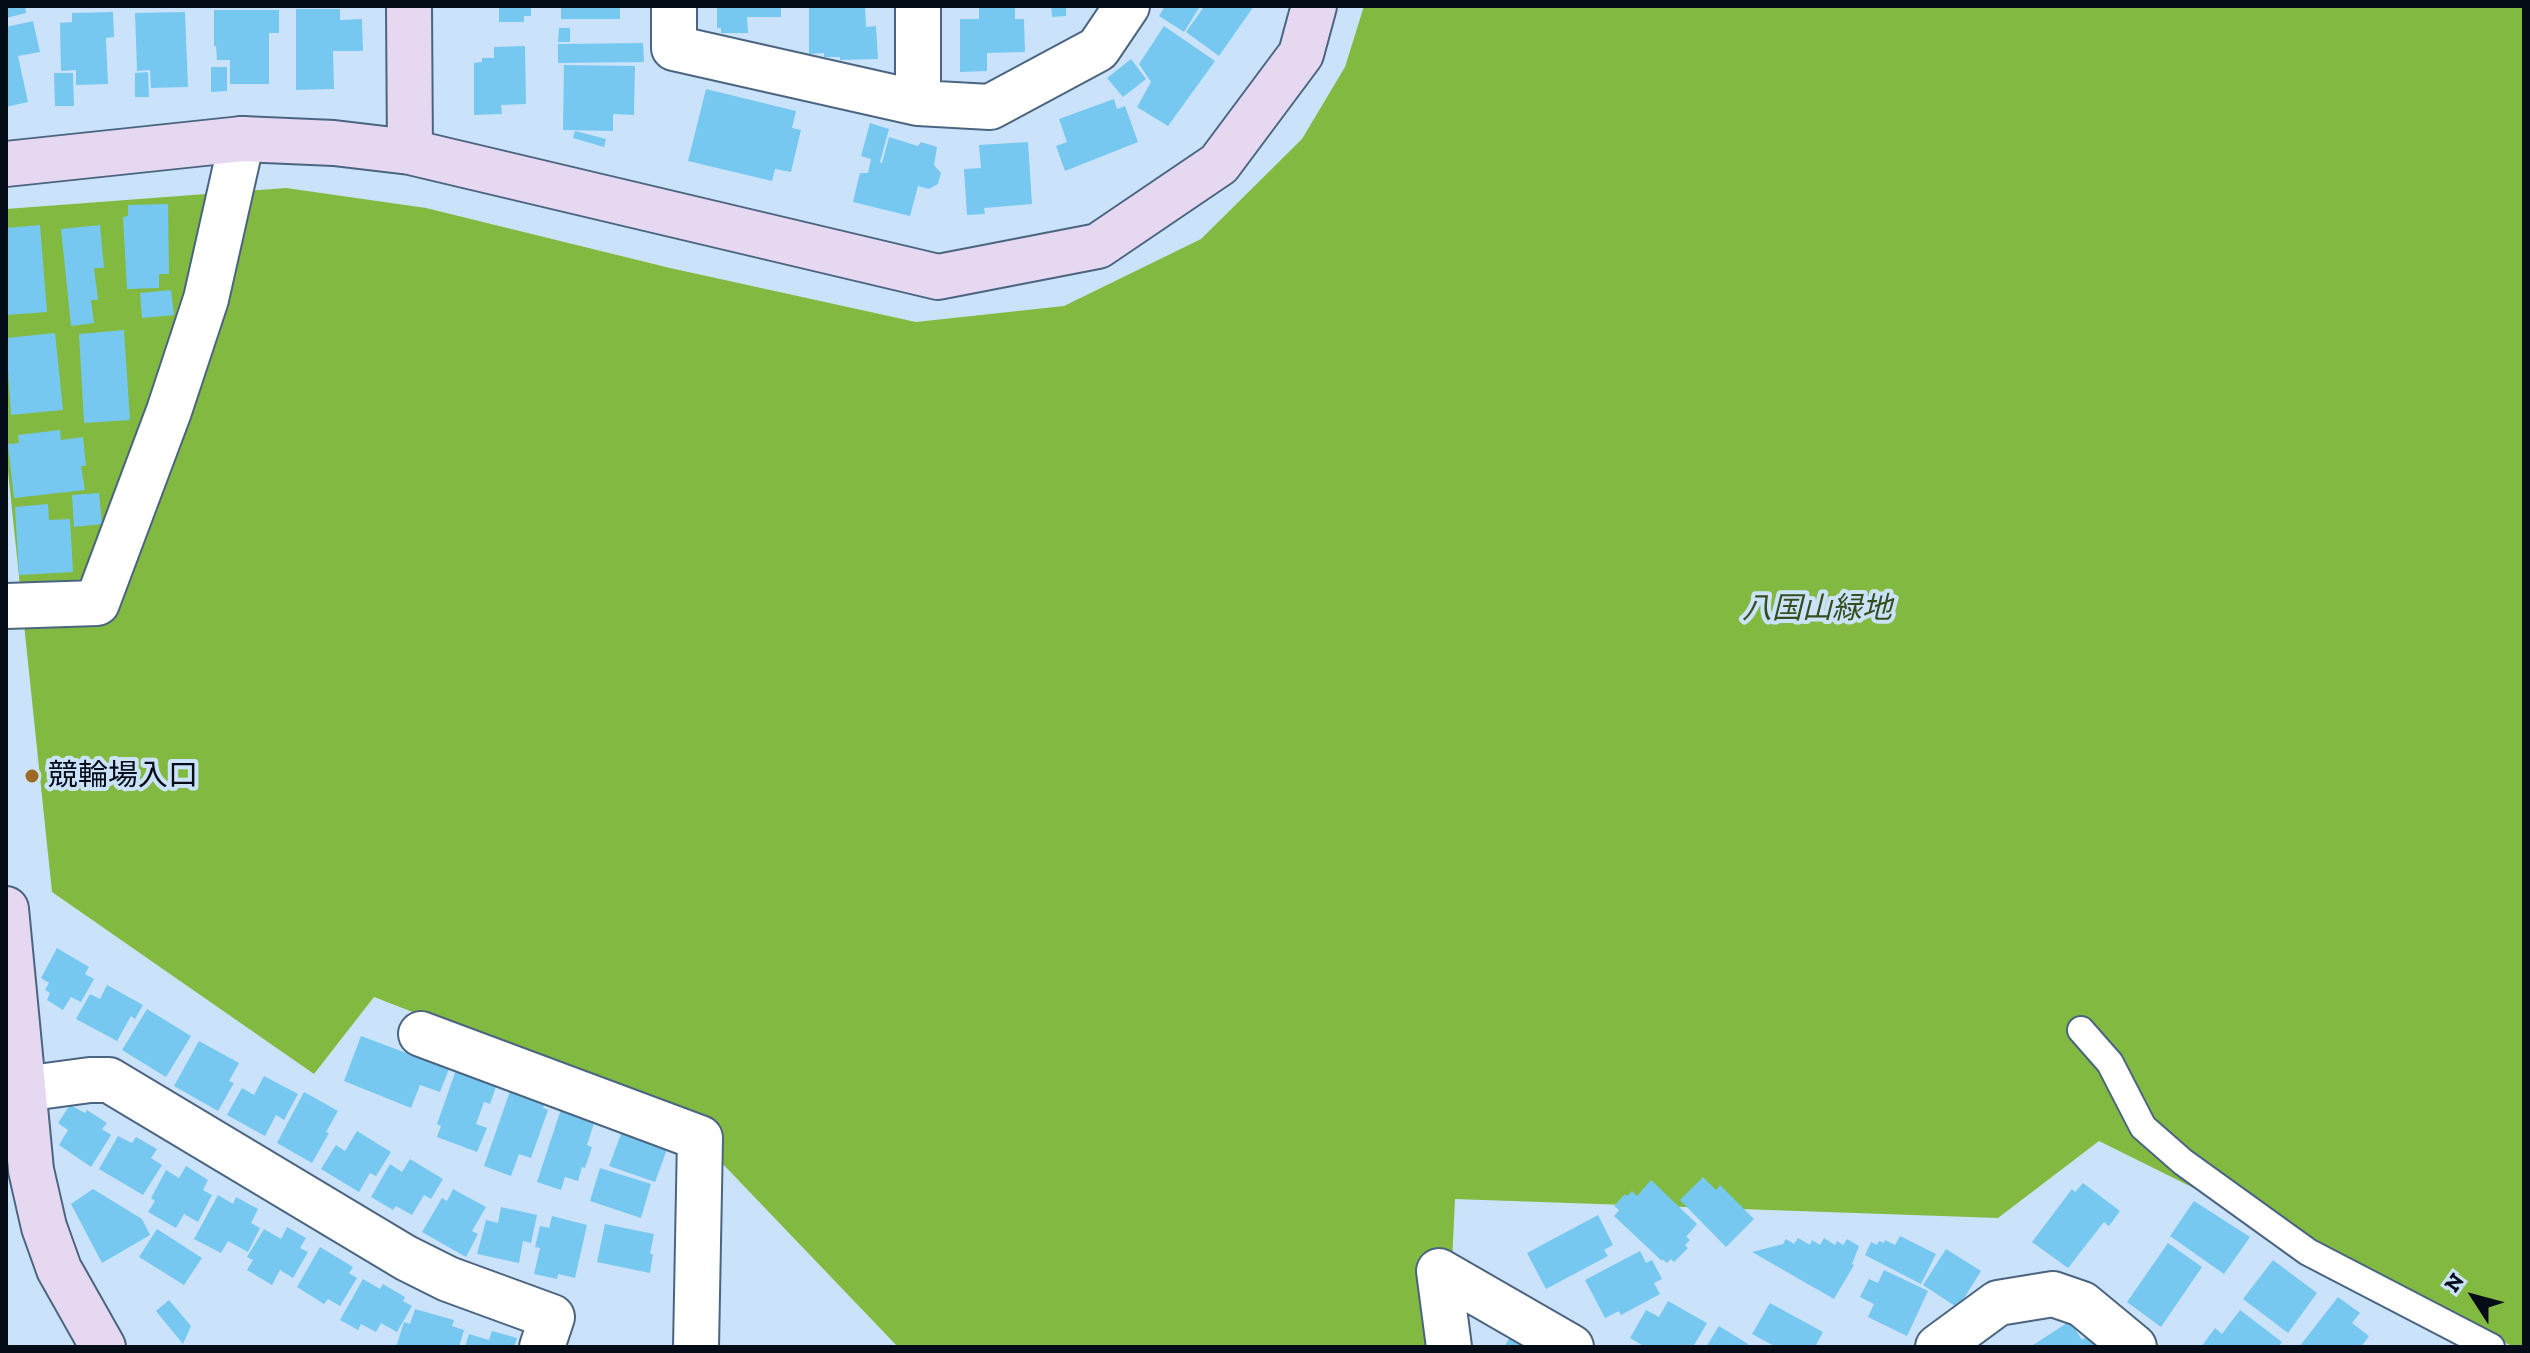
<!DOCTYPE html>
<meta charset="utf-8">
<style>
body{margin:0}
#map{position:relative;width:2530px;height:1353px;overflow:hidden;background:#cbe2fb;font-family:"Zilla Slab",serif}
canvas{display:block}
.frame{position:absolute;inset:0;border:8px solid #040c17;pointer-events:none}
.north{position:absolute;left:2434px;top:1257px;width:80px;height:80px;-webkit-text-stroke:6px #cbe2fb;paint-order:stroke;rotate:306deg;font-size:22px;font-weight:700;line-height:32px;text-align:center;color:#040c17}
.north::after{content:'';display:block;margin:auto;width:28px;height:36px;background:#040c17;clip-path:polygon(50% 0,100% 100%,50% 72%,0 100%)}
</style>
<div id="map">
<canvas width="2530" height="1353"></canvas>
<div class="frame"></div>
<div class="north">N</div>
</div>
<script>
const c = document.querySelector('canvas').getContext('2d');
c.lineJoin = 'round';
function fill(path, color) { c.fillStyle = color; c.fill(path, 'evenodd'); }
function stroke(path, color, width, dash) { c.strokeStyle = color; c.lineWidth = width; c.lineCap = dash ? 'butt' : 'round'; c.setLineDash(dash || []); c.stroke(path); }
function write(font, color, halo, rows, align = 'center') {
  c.font = font + ' "Zilla Slab","Noto Sans JP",serif'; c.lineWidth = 8; c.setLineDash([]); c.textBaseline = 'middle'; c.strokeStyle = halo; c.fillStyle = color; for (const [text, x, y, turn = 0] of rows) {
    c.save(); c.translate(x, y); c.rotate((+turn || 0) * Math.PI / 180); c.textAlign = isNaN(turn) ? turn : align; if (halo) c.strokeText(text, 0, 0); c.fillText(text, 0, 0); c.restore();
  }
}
fill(new Path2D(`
 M1364 6H2524V1347H2514L2099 1141 1998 1218 1455 1199 1448 1347H898L674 1113 374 997 314 1074 52 892 6 452V209L286 188 426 208 670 268 916 322 1064 306 1201 239 1302 139 1345 67Z`), '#82b940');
fill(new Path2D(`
 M6 6H25L26 13 6 18Z
 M499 6H531V16H524V22H499Z
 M561 6H620V19H561Z
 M717 6H781V17H747L748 33H721V28H717Z
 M809 6H865L866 27 876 26 878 59 840 60V57H824V53L809 54Z
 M979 6H1015V19H1024L1025 52 987 53V71L960 72V19H979Z
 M1051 6H1066V16L1052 17Z
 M1165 6H1196L1199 8 1184 32 1159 16Z
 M1200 6H1254L1219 56 1186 32 1203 8Z
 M296 9H340V20L362 19 363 51H333L334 89 296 90Z
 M214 10H279V33H269V84H230V60H217L216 46H214Z
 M113 12 114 37 106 38 108 84 76 85V70L61 71 60 23 72 22V13Z
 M185 12 188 87 151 88 150 70 137 71 135 13Z
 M33 21 40 52 18 56 28 102 6 107V27Z
 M1164 26 1215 61 1168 126 1137 107 1151 82 1139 64Z
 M559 28H570V42H558Z
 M643 43 644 62 558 63V44Z
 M525 46 526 104 501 105 502 114 474 115V63L482 62V58H494V47Z
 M1131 59 1146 79 1123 97 1107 78Z
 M564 65 635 66 634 115 613 114V131L563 130Z
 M211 67H227V91L211 92Z
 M148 72 149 97H135V73Z
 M54 73H73L74 106H55Z
 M706 89 796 111 792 128 801 130 791 172 775 169 772 181 688 161Z
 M1114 99 1117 109 1125 106 1138 142 1065 171 1056 146 1067 142 1059 119Z
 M870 123 889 129 880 162 882 163 889 137 918 146 921 142 937 147 934 165 941 173 938 184 929 189 918 186 910 216 853 202 860 173H868L871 159 861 156Z
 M575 131 606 139 604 147 573 138Z
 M1028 142 1032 204 984 208 985 214 967 215 964 169 981 168 979 145Z
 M168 204 169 274H159V288L127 289 123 217 128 216V205Z
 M40 225 47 312 6 315V228Z
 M100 225 104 268H94L98 300H91L94 323 71 326 61 229Z
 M171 290 174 315 142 318 140 293Z
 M124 330 130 420 84 423 79 334Z
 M55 333 63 410 11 415 6 338Z
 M60 430 61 440 83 437 86 466H81L85 490 14 498 8 444 19 443 18 435Z
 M99 493 102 524 74 527 72 495Z
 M48 504 49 520 70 519 73 572 19 575 15 507Z
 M57 948 89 967 85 974 94 979 81 1002 71 997 63 1010 47 1000 50 993 45 990 49 983 41 978Z
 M107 985 143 1005 135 1019 131 1016 117 1041 76 1019 90 994 100 999Z
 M147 1009 191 1036 166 1077 122 1050Z
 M361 1036 449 1069 440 1092 420 1085 411 1108 344 1081Z
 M199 1041 239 1063 229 1081 234 1083 218 1111 174 1086Z
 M456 1070 497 1084 490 1104 484 1102 476 1124 487 1128 477 1152 437 1137 441 1126 437 1124Z
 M264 1076 298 1094 284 1120 276 1115 265 1136 227 1115 242 1088 254 1095Z
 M510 1091 545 1103 543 1108 548 1110 531 1158 519 1154 511 1176 484 1166Z
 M304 1092 338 1111 326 1132 329 1133 312 1163 277 1143Z
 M70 1105 85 1113 87 1110 107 1123 102 1129 111 1135 91 1167 59 1145 68 1130 58 1123Z
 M562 1106 596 1117 587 1145 592 1147 585 1168 582 1167 578 1181 565 1177 561 1190 537 1182Z
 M357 1131 391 1152 376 1176 370 1173 359 1192 321 1169 336 1145 345 1151Z
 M621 1134 641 1141 643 1135 669 1144 655 1182 609 1166Z
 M118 1136 132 1143 136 1137 157 1149 151 1158 162 1165 143 1195 99 1169Z
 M410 1159 443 1179 431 1199 424 1195 412 1215 396 1206 393 1210 371 1197 390 1164 402 1172Z
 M186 1166 208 1180 203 1190 212 1195 198 1222 184 1214 176 1228 148 1212 155 1201 151 1198 166 1170 179 1178Z
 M600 1168 651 1184 641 1218 590 1201Z
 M1703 1177 1716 1190 1720 1185 1754 1219 1726 1247 1680 1200Z
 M1651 1180 1697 1224 1686 1237 1690 1240 1685 1245 1688 1248 1674 1262 1671 1259 1667 1263 1662 1259V1261L1614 1216 1619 1210 1614 1206 1625 1194 1627 1196 1632 1191 1637 1196Z
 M2083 1183 2120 1211 2109 1226 2104 1222 2068 1268 2032 1242 2072 1189 2075 1192Z
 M93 1189 142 1219 150 1235 102 1263 71 1204Z
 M453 1189 486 1207 472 1231 478 1234 466 1257 422 1232 442 1198 447 1201Z
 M218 1195 233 1204 236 1197 258 1209 251 1223 260 1228 248 1252 228 1241 221 1253 194 1239Z
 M2194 1201 2250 1237 2224 1274 2170 1236Z
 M501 1207 537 1215 531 1243 523 1241 519 1263 477 1254 486 1220 498 1223Z
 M1598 1215 1613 1245 1604 1250 1608 1256 1546 1289 1527 1253Z
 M552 1216 587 1225 575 1278 558 1274 557 1279 534 1274 540 1248 535 1247 540 1226 549 1228Z
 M605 1224 654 1234 650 1254H653L650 1273 597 1262Z
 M287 1227 306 1238 300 1248 308 1252 293 1278 280 1270 272 1285 247 1270 253 1260 247 1257 264 1229 281 1239Z
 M157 1229 202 1258 184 1285 139 1257Z
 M1900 1236 1936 1254 1921 1284 1865 1255 1871 1242 1877 1245 1879 1241 1884 1243 1885 1240 1895 1245Z
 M1798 1238 1810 1245 1812 1240 1820 1245 1824 1238 1835 1245 1837 1241 1843 1245 1847 1239 1859 1246 1852 1264 1854 1265 1834 1299 1752 1252 1783 1244 1786 1239 1794 1244Z
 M2168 1243 2202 1267 2161 1327 2127 1302Z
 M320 1247 353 1267 349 1273 357 1278 340 1306 328 1299 324 1304 297 1287Z
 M1946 1249 1981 1271 1958 1308 1923 1285Z
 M1640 1251 1646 1263 1652 1260 1662 1279 1654 1283 1660 1294 1621 1315 1619 1311 1605 1318 1585 1280Z
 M2273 1260 2317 1293 2288 1333 2243 1299Z
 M1884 1270 1928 1291 1907 1336 1868 1317 1874 1304 1860 1297 1869 1279 1878 1283Z
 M363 1279 380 1289 383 1284 405 1297 403 1301 412 1306 397 1332 381 1323 376 1332 361 1324 358 1330 340 1320Z
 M2338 1297 2360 1313 2352 1323 2369 1336 2361 1347H2299Z
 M169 1300 191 1326 183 1344 156 1311Z
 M1668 1301 1707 1323 1693 1347H1645L1630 1338 1646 1310 1659 1317Z
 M1770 1303 1823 1332 1815 1347H1776L1752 1334Z
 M415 1309 454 1320 452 1326 464 1330 459 1347H396L404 1322 410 1324Z
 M2240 1310 2282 1342 2278 1347H2201L2215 1328 2222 1334Z
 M2070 1321 2082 1340 2092 1333 2101 1347H2030Z
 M1517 1326 1551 1347H1504Z
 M1719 1326 1748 1344 1746 1347H1706Z
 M492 1331 517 1338 514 1347H465L469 1334 489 1340Z`), '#77c8f0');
const lane = new Path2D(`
 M2081 1030 2110 1063 2143 1127 2183 1162 2308 1252 2491 1347`);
const street = new Path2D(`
 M674 6V48L918 103 990 107 1098 49 1127 6
 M918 103V6
 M6 606 97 603 169 411 206 299 242 139
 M421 1034 700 1138 696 1347
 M23 1089 90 1080H109L406 1258 448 1279 552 1317 542 1347
 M1449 1347 1439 1271 1571 1347
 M1938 1347 1998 1303 2053 1294 2082 1304 2134 1347`);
const secondary = new Path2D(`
 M409 6 410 152
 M6 164 242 139 334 143 410 152 938 277 1098 246 1219 164 1301 54 1314 6
 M6 909 31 1170 44 1227 59 1269 103 1347`);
stroke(lane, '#4b6580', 30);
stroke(street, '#4b6580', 48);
stroke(secondary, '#4b6580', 48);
stroke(lane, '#fff', 26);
stroke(street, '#fff', 44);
stroke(secondary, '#e7d8f2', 44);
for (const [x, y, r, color] of [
 [32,776,8,"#9d6920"]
]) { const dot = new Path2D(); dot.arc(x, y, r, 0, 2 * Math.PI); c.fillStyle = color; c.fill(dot); stroke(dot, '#cbe2fb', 3); }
write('italic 30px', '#374d1e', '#cbe2fb', [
 ["八国山緑地",1817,609]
]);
write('30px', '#040c17', '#cbe2fb', [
 ["競輪場入口",48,776]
], 'left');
</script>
